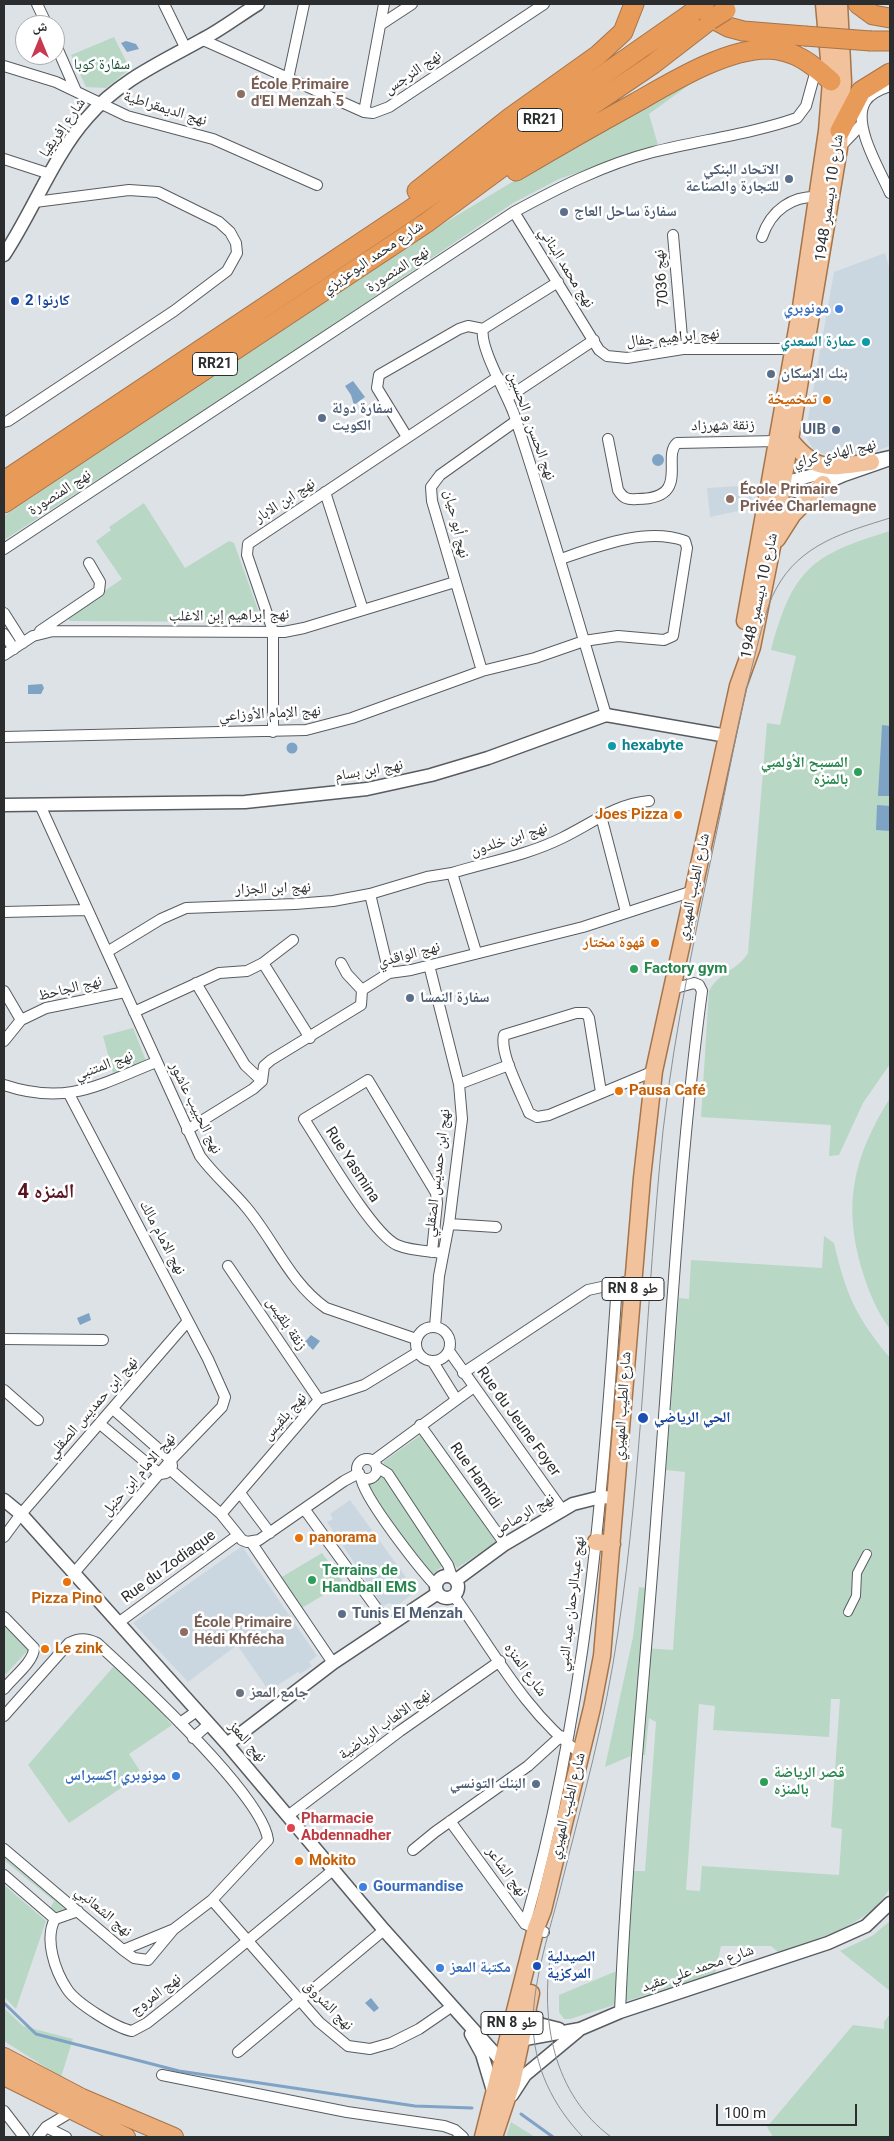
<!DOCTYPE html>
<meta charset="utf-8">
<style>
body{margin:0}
#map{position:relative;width:894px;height:2141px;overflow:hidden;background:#dde2e7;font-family:Roboto,"Noto Naskh Arabic",sans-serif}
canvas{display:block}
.frame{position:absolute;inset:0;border:5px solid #2b2d2e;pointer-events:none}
.north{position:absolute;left:15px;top:15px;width:50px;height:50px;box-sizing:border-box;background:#fff;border:1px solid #aaabab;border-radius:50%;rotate:0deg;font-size:14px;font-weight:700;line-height:20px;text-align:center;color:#2b2d2e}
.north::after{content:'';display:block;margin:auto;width:18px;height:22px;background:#c8384f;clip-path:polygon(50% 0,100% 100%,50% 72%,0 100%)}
.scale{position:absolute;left:716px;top:2104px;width:141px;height:22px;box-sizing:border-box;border:2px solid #2b2d2e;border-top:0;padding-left:6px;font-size:15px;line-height:18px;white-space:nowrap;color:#2b2d2e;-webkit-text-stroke:4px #fff;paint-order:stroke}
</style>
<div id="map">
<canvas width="894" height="2141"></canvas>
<div class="frame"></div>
<div class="north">ش</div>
<div class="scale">100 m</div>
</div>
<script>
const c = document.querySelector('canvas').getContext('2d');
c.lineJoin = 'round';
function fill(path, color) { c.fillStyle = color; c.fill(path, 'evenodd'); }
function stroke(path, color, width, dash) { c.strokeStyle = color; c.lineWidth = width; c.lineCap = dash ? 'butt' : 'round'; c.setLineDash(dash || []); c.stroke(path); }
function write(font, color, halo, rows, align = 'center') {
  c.font = font + ' Roboto,"Noto Naskh Arabic",sans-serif'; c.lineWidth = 5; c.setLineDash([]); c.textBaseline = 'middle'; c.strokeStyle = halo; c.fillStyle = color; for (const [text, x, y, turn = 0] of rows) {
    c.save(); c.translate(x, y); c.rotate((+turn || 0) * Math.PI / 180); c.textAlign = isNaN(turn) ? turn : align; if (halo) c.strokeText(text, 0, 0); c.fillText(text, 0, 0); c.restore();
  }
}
fill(new Path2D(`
 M885 253 890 270V446L865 455 832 457 814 450 805 436 834 272Z
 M756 485 748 509 710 517 707 488Z
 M350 1500 416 1591 397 1606 389 1603 383 1606 327 1522 333 1519 330 1514Z
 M242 1546 317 1656 309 1662 312 1666 300 1674 298 1672 269 1691 237 1645 188 1682 133 1623Z`), '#cbd7e0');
fill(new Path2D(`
 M114 37 130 69 106 88 86 87 71 55Z
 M704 74 649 114 658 145 559 179 513 203 245 384 4 540V516L385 259 593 133Z
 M144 503 185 568 229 541 234 543 258 610 256 619 250 622 70 621 66 617 122 579 96 541 111 530 109 527Z
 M890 531V1064L863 1103 839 1155 829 1156 831 1125 701 1117 709 991C720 971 737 971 748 953L767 723 780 725 796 656 771 650C793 569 811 555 890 531Z
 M133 1028 146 1061 113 1073 103 1036Z
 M890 1098V1329C877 1312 868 1290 862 1270 842 1203 854 1156 890 1098Z
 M824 1236 834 1243C846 1295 856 1317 890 1358V1888C868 1927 817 1938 778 1952L771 1946H721L715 1973 570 2019H564L559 2012V1995L619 1970 625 1871H645L656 1722 649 1718 645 1755H633L605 1767 633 1637 639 1587 646 1588 643 1648 673 1650 685 1472 666 1470 679 1298 689 1299 691 1260 822 1268ZM831 1699H840L831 1827 842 1829 839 1875 702 1866 700 1891 686 1890 699 1704 715 1706 713 1730 829 1737Z
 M422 1434 496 1542 457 1568 383 1462Z
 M380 1470 448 1566 441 1567 430 1577 364 1480C373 1481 376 1478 380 1470Z
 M322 1553 344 1583 300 1609 280 1578Z
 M4 1623 29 1649 6 1674 4 1672Z
 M114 1666 143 1691 172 1725 129 1754 142 1774 69 1823 28 1765Z
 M4 1856 63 1903 65 1909 63 1913 58 1914 50 1909 54 1901 4 1860Z
 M4 1885 46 1921 16 2009 4 1997Z
 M890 1921V1991L840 1951 872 1936Z
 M4 2008 23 2026 73 2039 61 2077 4 2041Z
 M890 2014V2137H773L767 2127 853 2025 884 2029V2022Z
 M511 2122 535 2137H506Z`), '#b9d7c5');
fill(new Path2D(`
 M126 41 136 44 139 49 127 52 121 43Z
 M353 381 365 397 354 405 351 395 345 386Z
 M652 460a6 6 0 1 1 12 0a6 6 0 1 1-12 0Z
 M42 684 44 688 41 694H28V685Z
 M882 725 890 726V796H878Z
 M286.5 748a5.5 5.5 0 1 1 11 0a5.5 5.5 0 1 1-11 0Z
 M877 805 890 806V831L876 830Z
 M89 1313 91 1320 80 1325 77 1318Z
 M311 1335 320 1341 313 1350 305 1342Z
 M371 1998 379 2008 374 2012 365 2003Z`), '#7fa3c4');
stroke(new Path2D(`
 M4 2003 36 2034 179 2071 415 2106 472 2108
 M521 2114 553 2137`), '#7fa3c4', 3);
const pedestrian = new Path2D(`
 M848 1612 856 1596 857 1573 867 1554`);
const minor = new Path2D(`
 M37 4 47 25
 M164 4 185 47
 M380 25 412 4
 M203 40 364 112 373 113 389 107 544 4
 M55 43 76 91
 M4 66 56 82 127 116 213 139 317 185
 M288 79 304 4
 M890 86C881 89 870 93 865 102 852 125 880 170 890 193
 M364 112 384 4
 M839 148 861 125
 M4 159 50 174
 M514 212 599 350 607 356 627 358 683 349H798
 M673 235 683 349
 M762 237C771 210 792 195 821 197
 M483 329 558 282
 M507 398 594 340
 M4 422 8 421 174 311 227 271 237 253 236 243 230 232 219 222 158 192 129 190 35 202
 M407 437 377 388 379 375 459 329 468 326 483 329C479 347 507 394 514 414 547 513 576 614 606 715
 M608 439 618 490C623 498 627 500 637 499 692 499 661 457 677 443L778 441
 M325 492 363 610
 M4 549 514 212C558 188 603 165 653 152 701 140 751 134 797 118L806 106 814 77 821 73
 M4 613 23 643
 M40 631 99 591 100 582 89 563
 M4 634 14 649
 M4 655 33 636 53 631 284 632 304 628 455 582
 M482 671 432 501 431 487 440 475 516 421
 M273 732V631L247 555 248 544 498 377
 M4 737 306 730 352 718 482 671 535 658 584 641 618 636 664 640 673 636 687 548 685 541C646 527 598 546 561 559
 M40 805 200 1156C214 1175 231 1189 246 1207 274 1240 290 1283 326 1308L416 1339
 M601 816 626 912
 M370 894 427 877 452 873
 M4 912 87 910
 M107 952 161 919 186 908 295 904 333 901 370 894 389 973
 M476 952 452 873C488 862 528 855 562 838 591 824 615 804 649 801
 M263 963 310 1038
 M341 963 347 974 362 990
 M429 965 459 1084 462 1119 449 1224 439 1276 435 1327
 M196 983 245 1065 262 1081
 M4 991 21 1020
 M134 1012 219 973 247 971 263 963 293 940
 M4 1041 21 1020 46 1008 125 992
 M459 1084 509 1065
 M4 1085C67 1106 99 1085 156 1062
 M601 1092 589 1018 586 1013H576L504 1035C499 1053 522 1095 529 1113L537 1117 549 1115 654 1071
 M69 1094 208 1359 225 1397 222 1407 171 1460 74 1573
 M187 1130 253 1089 262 1081 264 1066 271 1060 361 1005 362 990 389 973 411 970 583 927 693 891
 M449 1224 496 1227
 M432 1252 437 1203 436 1193 368 1080 304 1119C322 1146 372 1234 397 1245 411 1251 428 1251 443 1253
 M228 1266 319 1400
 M416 1344a17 17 0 1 1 34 0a17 17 0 1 1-34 0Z
 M4 1339 103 1340
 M449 1351 563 1511
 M433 1362 456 1399
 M463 1373 588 1290 629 1281 634 1278
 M4 1390 38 1420
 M113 1409 171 1460 172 1466
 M100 1424 160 1474 166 1473
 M420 1425 505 1544
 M357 1469a10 10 0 1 1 20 0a10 10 0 1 1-20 0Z
 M373 1461 474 1387
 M377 1467 388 1474 448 1565 452 1577
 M173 1472 221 1514 242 1540 247 1542 259 1540 344 1481 359 1473
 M361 1477C362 1496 420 1569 436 1586
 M240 1493 270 1533
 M305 1510 388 1624
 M221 1514 319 1400 364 1385 418 1352
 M4 1537 21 1514 188 1321
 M251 1542 333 1663
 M454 1596C492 1649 527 1715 581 1754
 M4 1617 34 1648C34 1662 12 1678 4 1689
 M118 1623 238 1535
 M4 1716 69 1643C79 1638 86 1638 97 1643 133 1676 263 1796 268 1840L212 1900 174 1929 123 1950 4 1849
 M180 1723 197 1711
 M193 1738 209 1724
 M289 1815 400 1731 500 1661
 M450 1821 525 1924 544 1932
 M413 1850 435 1832 528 1766 561 1736
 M4 1875 55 1919
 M212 1900 319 2022 348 2046 370 2049 391 2043 419 2029 451 2007
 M78 1911 55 1919C44 1939 55 1971 67 1989 76 2003 116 2028 132 2031L147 2023 176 2000 333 1870
 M525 1924C585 1715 603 1499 617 1283
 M123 1950 134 1958 148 1960 173 1930
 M620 2012C627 1844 645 1676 657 1509 671 1336 679 1162 702 991L699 985 694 983 672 989
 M238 2052 384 1930
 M162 2075 347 2112 444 2126 455 2130 463 2137
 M4 2111 24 2137
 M46 2127 66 2137
 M38 2137 46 2127 66 2115`);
const tertiary = new Path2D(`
 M4 255C32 213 54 155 87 118 118 81 162 62 203 39 222 29 240 15 258 4
 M863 463 890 457
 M837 469 783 483 788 489 799 492 812 489 844 475 890 459
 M4 805 245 802 367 789 431 775 488 758 606 715 727 736
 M4 1500 21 1514 227 1744 384 1930 506 2066
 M436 1587a11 11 0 1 1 22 0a11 11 0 1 1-22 0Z
 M456 1580 505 1544 573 1504 601 1497 616 1498
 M227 1744 333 1663 438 1593
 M527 2010 539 2024 559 2029
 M471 2034 482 2054 494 2094
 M514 2041 580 2029 620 2012 828 1943 866 1926 890 1903
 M512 2095 525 2075 578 2031`);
const primary = new Path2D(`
 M791 441C818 474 831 467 871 462
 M777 539 793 514 823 484
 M745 621 801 307 827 131 831 81 824 4
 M596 1542 612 1544
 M483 2137 536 1928 543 1910 592 1708 602 1656 642 1178 654 1071 738 686 752 647 772 547 839 148 843 82 839 4
 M494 2137 512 2083 531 1993`);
const trunk = new Path2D(`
 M4 2057 82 2098 174 2137
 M4 2076 126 2137`);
const motorway = new Path2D(`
 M858 4 873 15 890 18
 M700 12 728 27 743 31 805 36
 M871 41H890
 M840 131 861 91 890 73
 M516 171C555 148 595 125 635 103 672 82 725 49 768 49 795 50 812 64 831 81
 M417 191 511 117 598 55 623 32 634 4
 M4 481 410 210 693 12
 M4 503 426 223 517 156 653 64 710 20`);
stroke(pedestrian, '#585c60', 10);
stroke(minor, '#585c60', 12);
stroke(tertiary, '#585c60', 15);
stroke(primary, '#a67449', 19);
stroke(trunk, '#a67449', 20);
stroke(motorway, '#a67449', 21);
stroke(pedestrian, '#fff', 8);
stroke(minor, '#fff', 10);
stroke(tertiary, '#fff', 12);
stroke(primary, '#f1c29b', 16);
stroke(trunk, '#ecae7a', 18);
stroke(motorway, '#e89a58', 19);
stroke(new Path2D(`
 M551 1952C540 2020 553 2094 611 2137
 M583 2137C553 2106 533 2066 533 2021 534 1976 550 1930 561 1886 582 1802 606 1718 618 1632 643 1466 646 1298 663 1131 675 1025 698 921 720 816 731 762 741 708 755 655 761 633 765 609 776 589 800 544 845 532 890 518`), '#8b8f92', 1);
const motorwayBridge = new Path2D(`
 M693 12 704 4
 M710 20 726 10
 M805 36 871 41`);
stroke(motorwayBridge, '#a67449', 21, []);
stroke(motorwayBridge, '#e89a58', 19);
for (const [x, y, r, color] of [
 [241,94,5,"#8d6e63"],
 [789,179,5,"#5c6f8a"],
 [564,212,5,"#5c6f8a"],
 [15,301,5,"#1a4fb4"],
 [839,309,5,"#3f7fe0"],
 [866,342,5,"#0f9aa8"],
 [771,374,5,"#5c6f8a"],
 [827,400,5,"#e8710a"],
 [322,418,5,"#5c6f8a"],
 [836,430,5,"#5c6f8a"],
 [730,499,5,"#8d6e63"],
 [612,746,5,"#0f9aa8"],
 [858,772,5,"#2e9e5b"],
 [678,815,5,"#e8710a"],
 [655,943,5,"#e8710a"],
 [634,969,5,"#2e9e5b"],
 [410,998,5,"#5c6f8a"],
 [619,1091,5,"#e8710a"],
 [643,1418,6,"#1a4fb4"],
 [299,1538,5,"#e8710a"],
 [312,1580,5,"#2e9e5b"],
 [67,1582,5,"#e8710a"],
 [342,1614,5,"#5c6f8a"],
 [184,1632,5,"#8d6e63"],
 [45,1649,5,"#e8710a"],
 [240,1693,5,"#6b7280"],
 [176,1776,5,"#3f7fe0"],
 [764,1782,5,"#2e9e5b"],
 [536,1784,5,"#5c6f8a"],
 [291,1828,5,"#e0444e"],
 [299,1861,5,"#e8710a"],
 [363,1887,5,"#3f7fe0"],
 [537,1966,5,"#1a4fb4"],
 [440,1968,5,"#3f7fe0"]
]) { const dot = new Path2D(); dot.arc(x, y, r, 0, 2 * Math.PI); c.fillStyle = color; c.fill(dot); stroke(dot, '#fff', 2); }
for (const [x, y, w] of [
 [540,120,45],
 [215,364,45],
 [633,1289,62],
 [512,2023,62]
]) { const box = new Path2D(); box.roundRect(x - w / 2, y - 11.5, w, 23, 4); c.fillStyle = '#fff'; c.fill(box); stroke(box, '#2b2d2e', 1); }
write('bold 14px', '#2b2d2e', null, [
 ["RR21",540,120],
 ["RR21",215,364],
 ["RN 8 طو",633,1289],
 ["RN 8 طو",512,2023]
]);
write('15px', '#154e35', '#fff', [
 ["سفارة كوبا",102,65]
]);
write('15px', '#2b2d2e', '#fff', [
 ["نهج النرجس",413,73,-34],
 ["نهج الديمقراطية",165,109,17],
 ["شارع إفريقيا",63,128,-55],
 ["شارع 10 ديسمبر 1948",830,198,-82],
 ["شارع محمد البوعزيزي",373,258,-34],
 ["نهج محمد البناني",566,268,58],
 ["نهج المنصورة",398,270,-33],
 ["نهج 7036",662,278,-95],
 ["نهج ابراهيم جفال",673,338,-5],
 ["نهج الحسن و الحسين",531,426,70],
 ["زنقة شهرزاد",723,426,-1],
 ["نهج الهادي كراي",835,454,-13],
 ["نهج المنصورة",60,493,-33],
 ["نهج ابن الابار",285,501,-33],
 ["نهج أبو حيان",456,524,77],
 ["شارع 10 ديسمبر 1948",760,596,-78],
 ["نهج ابراهيم إبن الاغلب",229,616,-1],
 ["نهج الإمام الأوزاعي",270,714,-3],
 ["نهج ابن بسام",369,771,-10],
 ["نهج ابن خلدون",509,840,-18],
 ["شارع الطيب المهيري",694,887,-78],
 ["نهج ابن الجزار",273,889,-2],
 ["نهج الواقدي",409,955,-15],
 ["نهج الجاحظ",70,989,-14],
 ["نهج المتنبي",104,1066,-20],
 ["نهج الحبيب عاشور",195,1108,64],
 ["Rue Yasmina",352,1165,57],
 ["نهج ابن حمديس الصقلي",438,1173,-83],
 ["نهج الامام مالك",162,1238,62],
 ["زنقة بلقيس",286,1324,56],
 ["شارع الطيب المهيري",623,1406,-86],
 ["نهج ابن حمديس الصقلي",93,1408,-49],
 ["نهج بلقيس",285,1417,-48],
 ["Rue du Jeune Foyer",518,1422,54],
 ["نهج الامام ابن حنبل",139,1475,-49],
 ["Rue Hamidi",475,1476,55],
 ["نهج الرصاص",524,1515,-31],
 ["Rue du Zodiaque",169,1567,-36],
 ["نهج عبدالرحمان عبد النبي",572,1604,-83],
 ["شارع المنزه",525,1670,54],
 ["نهج الالعاب الرياضية",385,1725,-36],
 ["نهج المعز",247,1742,49],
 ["شارع الطيب المهيري",568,1806,-76],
 ["نهج الشاعر",506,1872,54],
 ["نهج الشعانبي",103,1912,40],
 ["شارع محمد علي عقيد",698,1969,-19],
 ["نهج المروج",156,1995,-37],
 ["نهج الشروق",328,2006,45]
]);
write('bold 15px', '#785e54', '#fff', [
 ["École Primaire",251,85],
 ["d'El Menzah 5",251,102],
 ["École Primaire",740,490],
 ["Privée Charlemagne",740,507],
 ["École Primaire",194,1623],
 ["Hédi Khfécha",194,1640]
], 'left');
write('bold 15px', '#4e5e75', '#fff', [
 ["الاتحاد البنكي",779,170,"right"],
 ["للتجارة والصناعة",779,187,"right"],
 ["سفارة ساحل العاج",574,212],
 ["بنك الإسكان",781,374],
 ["سفارة دولة",332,409],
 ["الكويت",332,426],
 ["UIB",826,430,"right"],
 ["سفارة النمسا",420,998],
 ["Tunis El Menzah",352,1614],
 ["البنك التونسي",526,1784,"right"]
], 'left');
write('bold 15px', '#164399', '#fff', [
 ["كارنوا 2",25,301],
 ["الحي الرياضي",654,1418],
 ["الصيدلية",547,1957],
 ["المركزية",547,1974]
], 'left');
write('bold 15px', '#366cbe', '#fff', [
 ["مونوبري",829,309],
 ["مونوبري إكسبراس",166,1776],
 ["Gourmandise",373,1887,"left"],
 ["مكتبة المعز",450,1968,"left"]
], 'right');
write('bold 15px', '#0d838f', '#fff', [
 ["عمارة السعدي",856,342],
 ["hexabyte",622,746,"left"]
], 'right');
write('bold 15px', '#c56008', '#fff', [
 ["تمخميخة",817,400,"right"],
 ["Joes Pizza",668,815,"right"],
 ["قهوة مختار",645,943,"right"],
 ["Pausa Café",629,1091],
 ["panorama",309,1538],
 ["Pizza Pino",67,1599,"center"],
 ["Le zink",55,1649],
 ["Mokito",309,1861]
], 'left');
write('bold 15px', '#27864d', '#fff', [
 ["المسبح الأولمبي",848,763,"right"],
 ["بالمنزه",848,780,"right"],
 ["Factory gym",644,969],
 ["Terrains de",322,1571],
 ["Handball EMS",322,1588],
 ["قصر الرياضة",774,1773],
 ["بالمنزه",774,1790]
], 'left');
write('bold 15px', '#5b616d', '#fff', [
 ["جامع المعز",250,1693]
], 'left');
write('bold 15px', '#be3a42', '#fff', [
 ["Pharmacie",301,1819],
 ["Abdennadher",301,1836]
], 'left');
write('bold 20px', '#59141f', '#fff', [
 ["المنزه 4",46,1193]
]);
</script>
